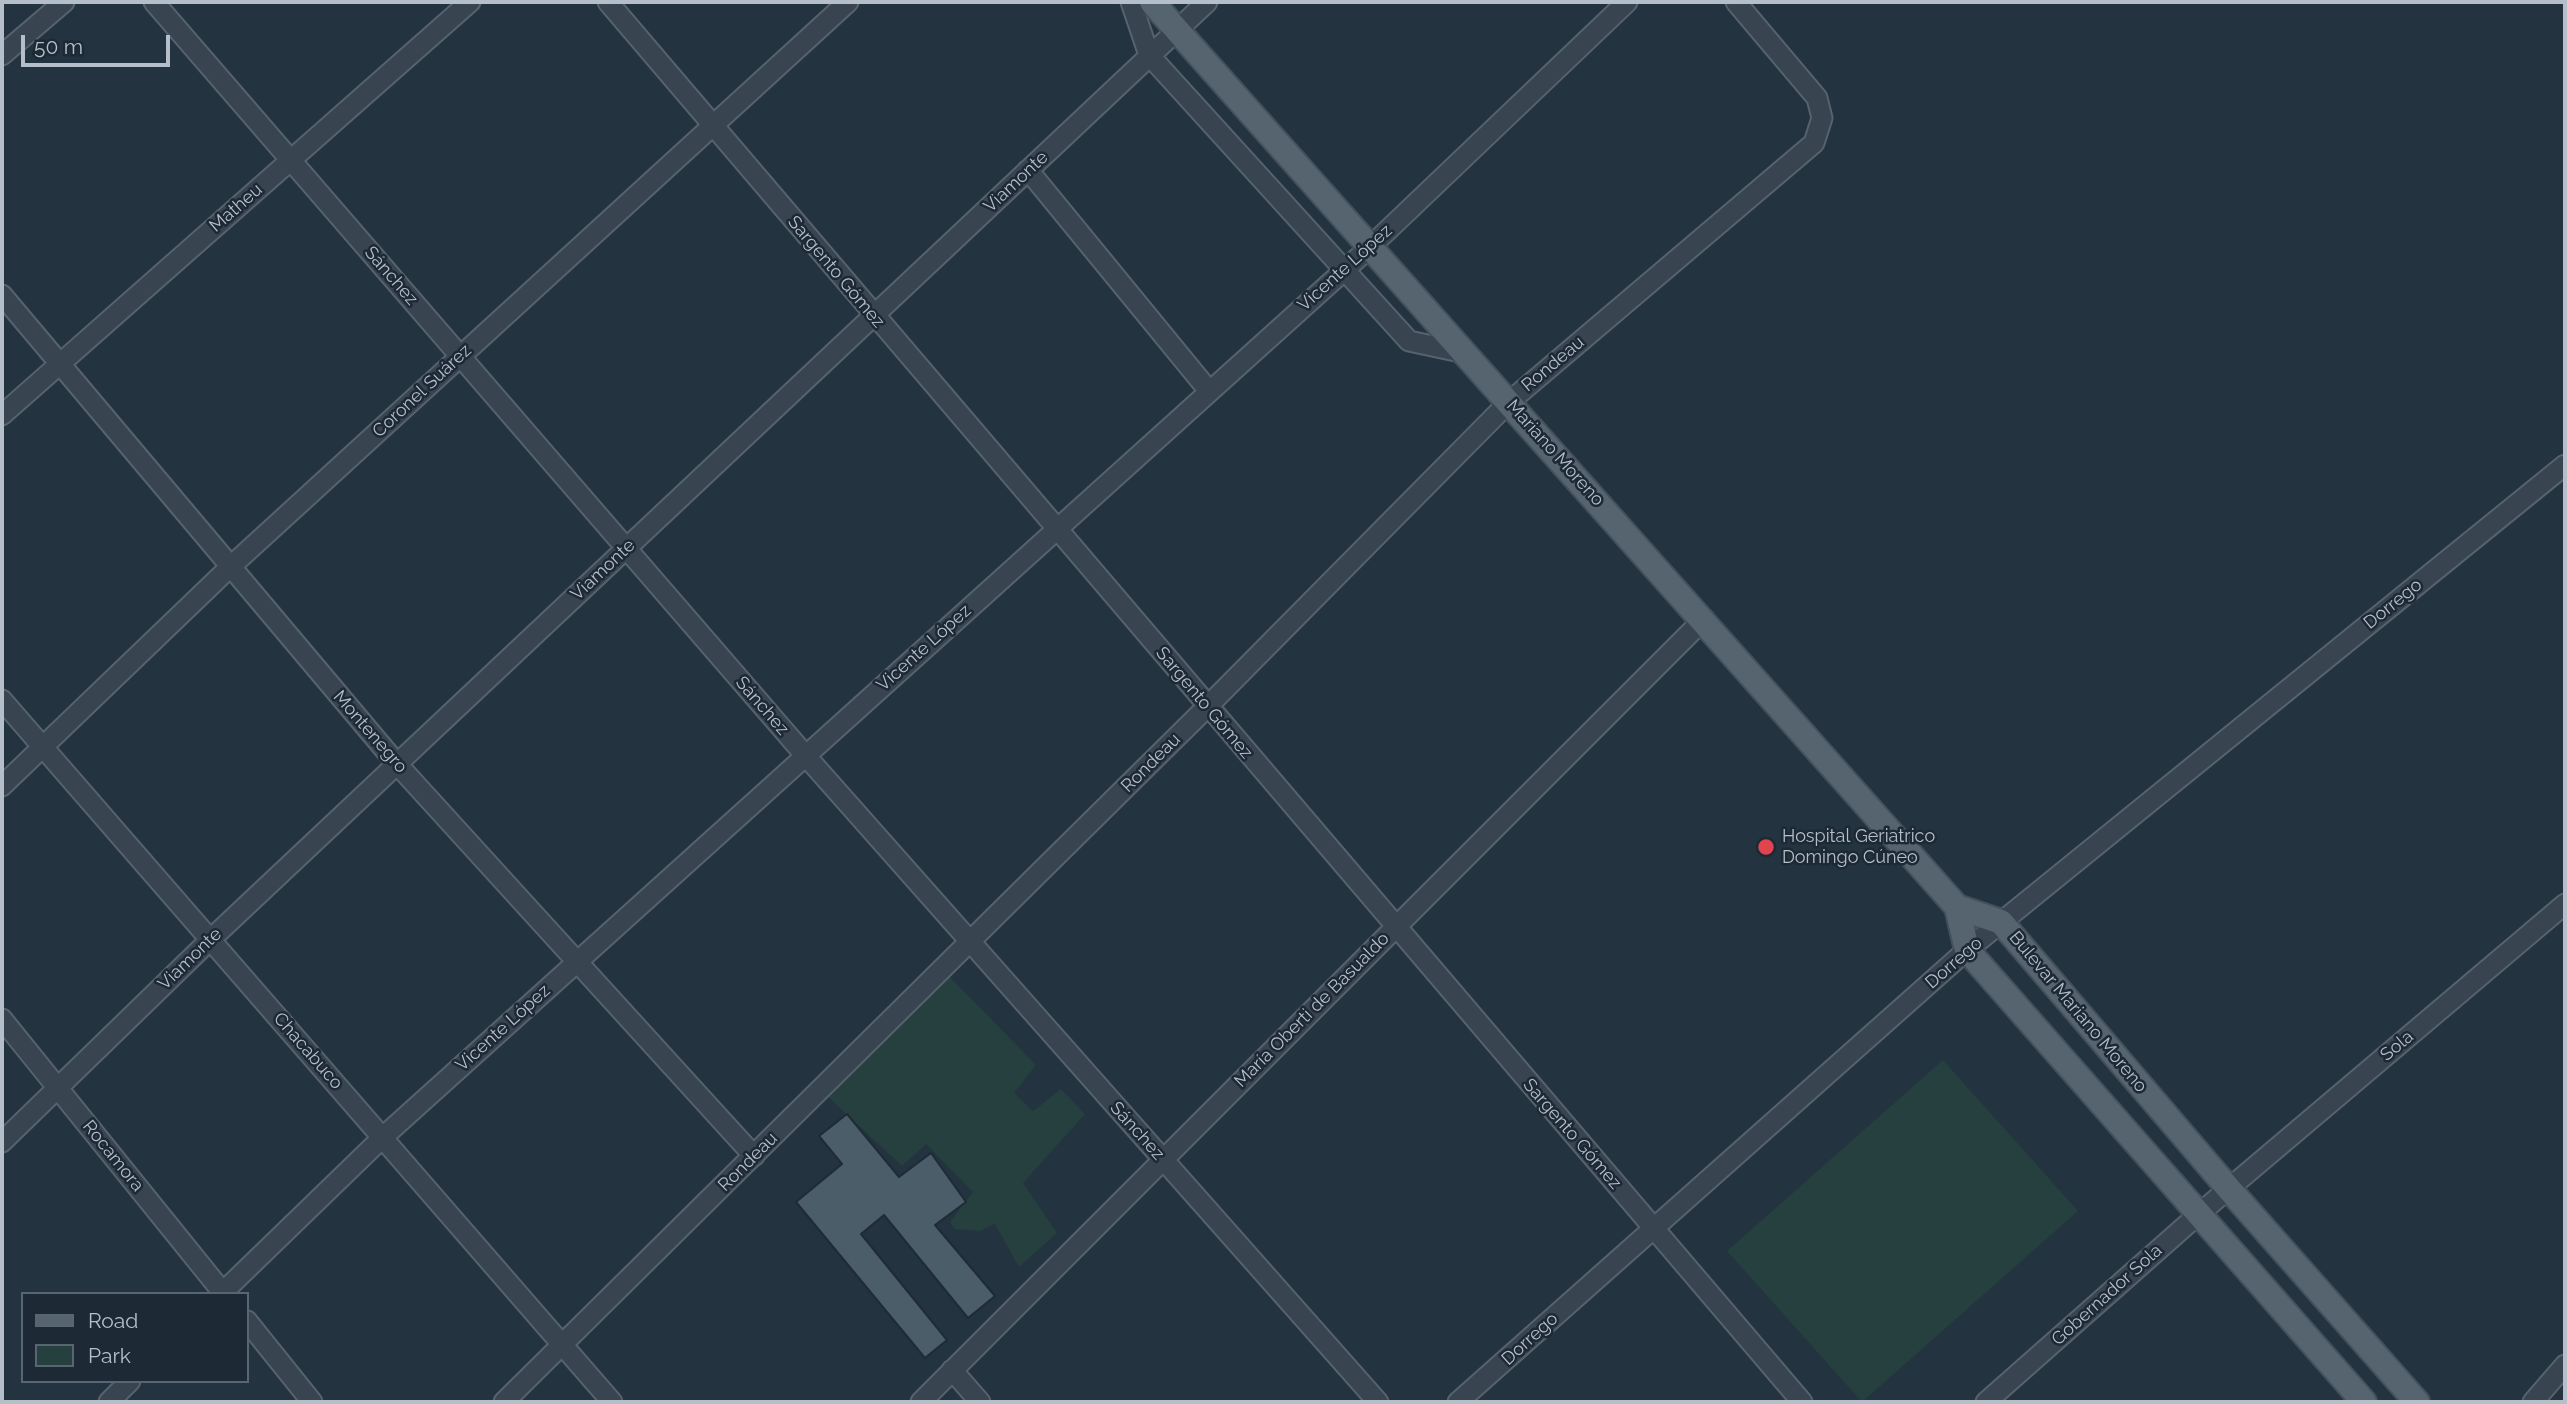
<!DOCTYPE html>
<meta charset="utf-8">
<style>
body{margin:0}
#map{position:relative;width:2567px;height:1404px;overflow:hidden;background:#23333f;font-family:Raleway,sans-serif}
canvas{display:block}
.frame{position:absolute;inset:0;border:4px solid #b4bfca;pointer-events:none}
.legend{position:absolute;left:21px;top:1292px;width:228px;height:91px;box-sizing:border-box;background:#1d2934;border:2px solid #596570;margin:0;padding:9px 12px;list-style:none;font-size:21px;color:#b4bfca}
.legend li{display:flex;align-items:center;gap:14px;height:35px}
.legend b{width:35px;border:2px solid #596570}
.scale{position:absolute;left:21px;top:35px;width:149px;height:32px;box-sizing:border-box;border:4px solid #b4bfca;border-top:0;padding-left:9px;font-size:21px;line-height:24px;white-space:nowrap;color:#b4bfca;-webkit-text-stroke:5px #1d2934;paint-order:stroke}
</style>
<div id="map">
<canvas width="2567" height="1404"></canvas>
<div class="frame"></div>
<ul class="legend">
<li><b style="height:9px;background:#56646f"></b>Road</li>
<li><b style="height:19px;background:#25403f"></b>Park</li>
</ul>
<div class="scale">50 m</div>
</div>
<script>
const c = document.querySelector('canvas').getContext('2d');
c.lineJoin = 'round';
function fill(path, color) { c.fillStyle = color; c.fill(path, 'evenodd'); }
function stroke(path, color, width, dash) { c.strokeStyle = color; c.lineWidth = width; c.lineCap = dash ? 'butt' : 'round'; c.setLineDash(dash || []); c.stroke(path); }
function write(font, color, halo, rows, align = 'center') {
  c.font = font + ' Raleway,sans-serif'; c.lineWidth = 5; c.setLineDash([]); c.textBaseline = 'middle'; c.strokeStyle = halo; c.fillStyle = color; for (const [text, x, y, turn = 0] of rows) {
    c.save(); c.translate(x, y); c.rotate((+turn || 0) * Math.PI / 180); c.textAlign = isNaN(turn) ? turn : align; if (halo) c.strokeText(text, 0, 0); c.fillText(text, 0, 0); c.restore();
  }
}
fill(new Path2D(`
 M948 975 1036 1065 1014 1093 1033 1111 1061 1089 1085 1114 1023 1183 1057 1233 1019 1267 995 1224 980 1231 955 1229 950 1222 973 1192 926 1144 902 1166 825 1094Z
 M1943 1060 2078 1211 1862 1402 1727 1251Z`), '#25403f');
const building = new Path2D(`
 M847 1114 899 1177 931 1153 966 1202 935 1225 995 1296 968 1318 884 1215 861 1234 947 1340 925 1358 796 1202 842 1164 819 1136Z`);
fill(building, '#4c5d6a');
stroke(building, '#1f2b36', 2);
const minor = new Path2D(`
 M154 2 805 755 1378 1402
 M608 2 1802 1402
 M1131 2 1149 55 1409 341 1465 353
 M2 55 64 2
 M1028 170 1209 391
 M2 295 397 764 754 1156
 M2 415 470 2
 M2 700 612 1402
 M2 786 229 568 848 2
 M2 1019 224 1294
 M2 1142 211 939 1207 2
 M221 1294 383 1137 1369 248 1627 2
 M247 1321 312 1402
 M952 1370 980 1402
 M109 1402 130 1381
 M504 1402 1207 707 1509 402 1814 143 1822 118 1817 98 1736 2
 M921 1402 1704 619
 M1458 1402 1967 950 2565 465
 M1986 1402 2200 1213 2565 904
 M2533 1402 2565 1365`);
const major = new Path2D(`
 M1152 2 1957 907 1967 950 2364 1402
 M1957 907 2001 922 2229 1189 2417 1402`);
stroke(minor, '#56626d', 23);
stroke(major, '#44505b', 28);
stroke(minor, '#38444f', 19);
stroke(major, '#56646f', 24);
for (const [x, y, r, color] of [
 [1766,847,9,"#e0444e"]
]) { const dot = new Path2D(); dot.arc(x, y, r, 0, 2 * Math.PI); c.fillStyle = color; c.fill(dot); stroke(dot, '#1d2934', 2.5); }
write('18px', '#b4bfca', '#1d2934', [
 ["Viamonte",1016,182,-43],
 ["Matheu",236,208,-41],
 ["Vicente López",1345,268,-42],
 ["Sargento Gómez",836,272,50],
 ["Sánchez",391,276,49],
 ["Rondeau",1553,364,-40],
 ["Coronel Suárez",422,391,-43],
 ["Mariano Moreno",1555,453,48],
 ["Viamonte",603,570,-43],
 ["Dorrego",2393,604,-39],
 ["Vicente López",924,648,-42],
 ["Sargento Gómez",1204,703,50],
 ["Sánchez",762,706,49],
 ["Montenegro",370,732,49],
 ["Rondeau",1151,763,-45],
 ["Viamonte",190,959,-44],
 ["Dorrego",1954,963,-41],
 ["María Oberti de Basualdo",1312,1010,-45],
 ["Bulevar Mariano Moreno",2078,1012,50],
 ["Vicente López",503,1028,-42],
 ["Sola",2397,1046,-40],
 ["Chacabuco",308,1051,49],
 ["Sánchez",1137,1131,48],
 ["Sargento Gómez",1572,1134,49],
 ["Rocamora",113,1156,51],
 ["Rondeau",748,1162,-45],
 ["Gobernador Sola",2107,1295,-42],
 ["Dorrego",1530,1339,-42]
]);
write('18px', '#b4bfca', '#1d2934', [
 ["Hospital Geriatrico",1782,837],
 ["Domingo Cúneo",1782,858]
], 'left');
</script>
